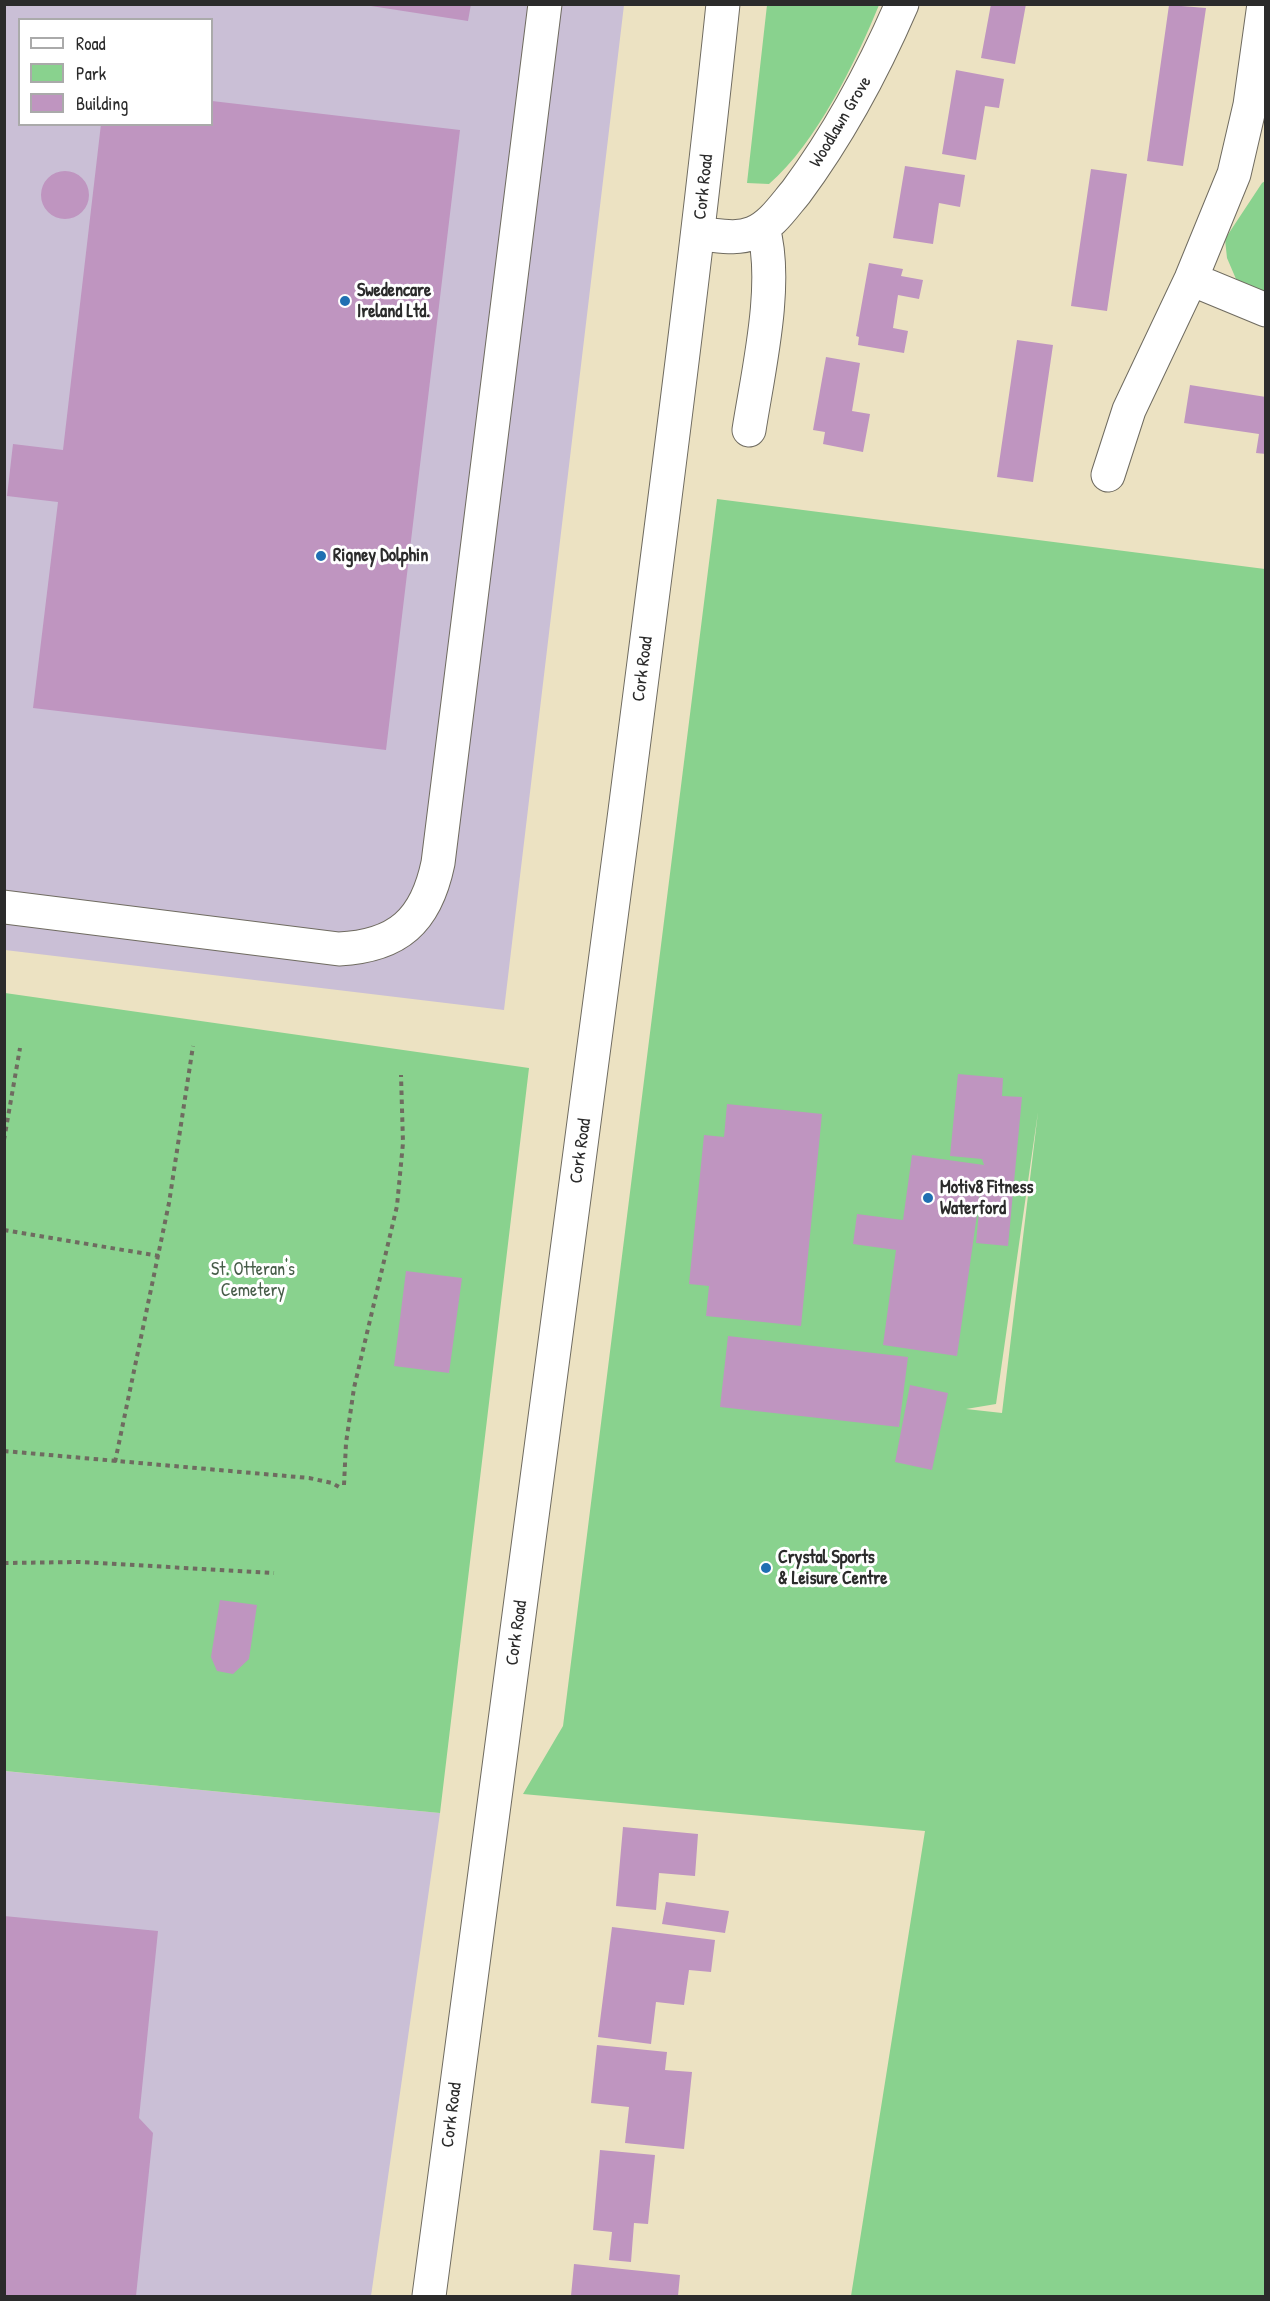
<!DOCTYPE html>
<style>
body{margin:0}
#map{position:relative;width:1270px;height:2301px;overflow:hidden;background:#ece2c2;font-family:"Patrick Hand",sans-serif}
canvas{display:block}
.frame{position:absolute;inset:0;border:6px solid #2b2b2b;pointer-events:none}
.legend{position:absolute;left:18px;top:18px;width:195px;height:108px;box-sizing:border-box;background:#fff;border:2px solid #aaa;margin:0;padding:8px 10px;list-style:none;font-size:18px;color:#2b2b2b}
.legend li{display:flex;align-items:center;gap:12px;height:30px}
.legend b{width:30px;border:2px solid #aaa}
</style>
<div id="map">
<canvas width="1270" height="2301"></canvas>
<div class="frame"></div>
<ul class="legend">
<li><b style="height:8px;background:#fff"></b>Road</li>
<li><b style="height:16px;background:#89d28e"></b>Park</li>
<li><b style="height:16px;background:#bf95c0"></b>Building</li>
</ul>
</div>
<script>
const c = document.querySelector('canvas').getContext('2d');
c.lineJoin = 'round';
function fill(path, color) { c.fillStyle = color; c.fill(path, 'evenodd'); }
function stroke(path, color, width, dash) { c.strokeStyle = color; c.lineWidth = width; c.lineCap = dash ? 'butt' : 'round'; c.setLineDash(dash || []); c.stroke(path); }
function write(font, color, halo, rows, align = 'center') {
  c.font = font + ' "Patrick Hand",sans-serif'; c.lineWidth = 6; c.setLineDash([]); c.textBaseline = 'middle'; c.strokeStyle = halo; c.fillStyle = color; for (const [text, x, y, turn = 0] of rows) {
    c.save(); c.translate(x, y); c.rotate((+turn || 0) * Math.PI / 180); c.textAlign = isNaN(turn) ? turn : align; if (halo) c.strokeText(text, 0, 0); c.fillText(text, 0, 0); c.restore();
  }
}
fill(new Path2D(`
 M5 5H624L504 1010 5 950ZM20 20H212V124H20Z
 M4 1771 440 1813 371 2296H5Z`), '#cabfd6');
fill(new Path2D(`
 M767 5H879C856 61 816 144 769 184L747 183Z
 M1265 181V294L1236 279 1227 258 1225 239 1262 183Z
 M717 499 1265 569V2296H851L925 1831 523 1794 563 1726ZM1038 1112 1002 1413 966 1409 996 1404Z
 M5 993 529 1068 440 1813 5 1771Z`), '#89d28e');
fill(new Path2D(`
 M358 4H471L468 21Z
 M991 4H1026L1015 64 981 58Z
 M1169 5 1206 8 1183 166 1147 161Z
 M956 70 1004 79 999 108 985 106 976 160 942 154Z
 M212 101 460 130 386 750 33 708 58 502 7 496 13 444 63 450 101 124H212Z
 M905 166 965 175 960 207 939 203 933 244 893 238Z
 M1091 169 1127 174 1107 311 1071 306Z
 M41 195a24 24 0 1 1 48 0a24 24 0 1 1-48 0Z
 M869 263 903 269 901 276 923 280 919 299 898 295 893 328 908 331 904 353 858 345 859 337 856 336Z
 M1017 340 1053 345 1033 482 997 477Z
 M826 357 860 363 852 411 870 414 863 452 823 444 825 432 813 430Z
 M1190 385 1266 397V454L1256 453 1259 434 1184 423Z
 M958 1074 1003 1078 1002 1096 1022 1097 1008 1246 976 1243 982 1179 957 1356 883 1345 896 1250 853 1244 857 1214 903 1220 912 1155 984 1165 982 1159 950 1156Z
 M727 1104 822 1114 801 1326 706 1316 709 1286 689 1284 704 1135 724 1137Z
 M406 1271 462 1278 449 1373 394 1366Z
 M728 1336 908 1357 899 1427 720 1407Z
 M910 1385 948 1393 932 1470 895 1462Z
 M220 1600 257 1605 249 1659 233 1674 217 1671 211 1657Z
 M623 1827 698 1834 695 1876 659 1873 656 1910 616 1906Z
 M666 1902 729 1911 725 1933 662 1924Z
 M4 1916 158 1931 139 2118 153 2133 136 2296H4Z
 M612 1927 715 1940 711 1972 689 1970 684 2005 656 2002 651 2044 598 2037Z
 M597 2045 667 2052 665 2070 692 2072 684 2149 625 2143 629 2107 591 2103Z
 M600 2150 655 2155 648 2224 634 2223 631 2262 609 2260 612 2232 593 2230Z
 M574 2264 680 2275 678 2296H571Z`), '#bf95c0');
const minor = new Path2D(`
 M699 234C717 235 736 240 753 233 771 226 784 206 796 192 839 134 873 71 902 4
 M1191 279 1266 310
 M749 430C758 372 779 283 763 228
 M1108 475 1129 410 1191 279 1234 174 1250 105 1264 4
 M4 907 339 949C398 946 426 921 438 863L545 4`);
const major = new Path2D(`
 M429 2296C494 1801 561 1307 625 811 659 543 695 274 723 4`);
stroke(minor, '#6f6b60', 35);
stroke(major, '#6f6b60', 35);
stroke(new Path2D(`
 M4 1140 20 1048
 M4 1230 159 1256
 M4 1451 309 1478 332 1483 339 1487
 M115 1462 169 1203 193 1046
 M344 1485 346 1443 354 1388 397 1206 403 1143 401 1075
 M4 1563 80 1562 274 1573`), '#6f6b60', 4, [4.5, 4.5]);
stroke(minor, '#fff', 33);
stroke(major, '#fff', 33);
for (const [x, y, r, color] of [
 [345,301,6,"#1f6fb2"],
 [321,556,6,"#1f6fb2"],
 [928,1198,6,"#1f6fb2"],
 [766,1568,6,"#1f6fb2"]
]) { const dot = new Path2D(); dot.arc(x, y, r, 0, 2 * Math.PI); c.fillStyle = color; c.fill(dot); stroke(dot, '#fff', 2); }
write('18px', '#2b2b2b', '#fff', [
 ["Woodlawn Grove",841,122,-59],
 ["Cork Road",704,187,-84],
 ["Cork Road",643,669,-83],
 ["Cork Road",581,1151,-82],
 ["Cork Road",517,1633,-82],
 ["Cork Road",452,2115,-83]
]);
write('bold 18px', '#2b2b2b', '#fff', [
 ["Swedencare",357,291],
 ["Ireland Ltd.",357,312],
 ["Rigney Dolphin",333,556],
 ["Motiv8 Fitness",940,1188],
 ["Waterford",940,1209],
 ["Crystal Sports",778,1558],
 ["& Leisure Centre",778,1579]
], 'left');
write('18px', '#475d49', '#fff', [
 ["St. Otteran's",253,1270],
 ["Cemetery",253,1291]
]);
</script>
